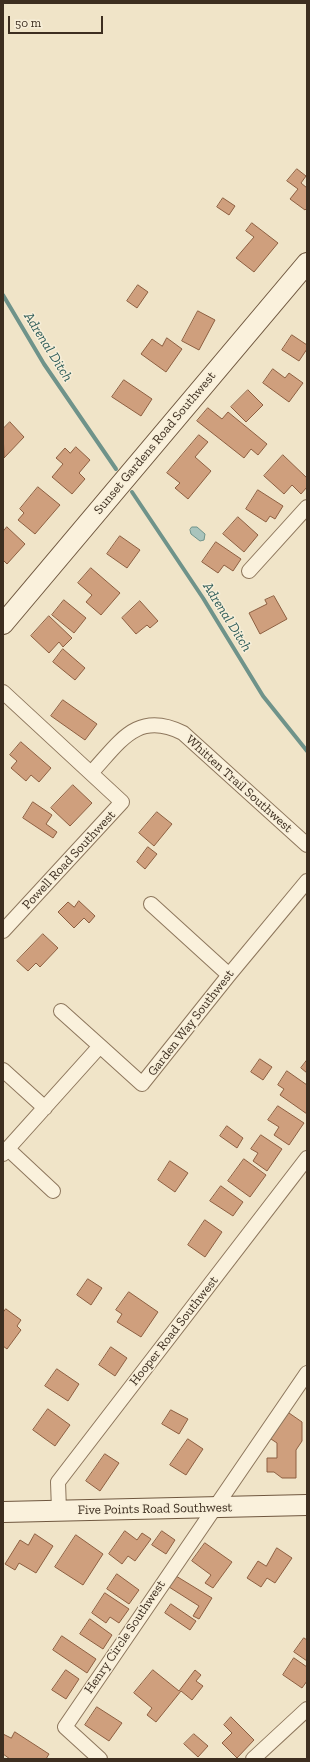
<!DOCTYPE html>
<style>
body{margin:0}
#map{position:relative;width:310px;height:1762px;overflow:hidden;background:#f0e4c8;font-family:"Zilla Slab",serif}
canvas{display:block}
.frame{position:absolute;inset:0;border:4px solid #3d2e20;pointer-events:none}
.scale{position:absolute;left:8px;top:16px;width:95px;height:18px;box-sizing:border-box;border:2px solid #3d2e20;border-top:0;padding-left:5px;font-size:12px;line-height:14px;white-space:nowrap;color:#3d2e20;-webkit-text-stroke:3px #f7eed8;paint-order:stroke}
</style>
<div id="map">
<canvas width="310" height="1762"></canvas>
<div class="frame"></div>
<div class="scale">50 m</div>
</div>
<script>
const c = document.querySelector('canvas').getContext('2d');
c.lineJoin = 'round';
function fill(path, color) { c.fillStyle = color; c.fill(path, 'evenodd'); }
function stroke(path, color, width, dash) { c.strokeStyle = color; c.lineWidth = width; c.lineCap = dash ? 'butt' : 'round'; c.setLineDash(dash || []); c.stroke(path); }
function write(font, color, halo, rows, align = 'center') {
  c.font = font + ' "Zilla Slab",serif'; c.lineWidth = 3; c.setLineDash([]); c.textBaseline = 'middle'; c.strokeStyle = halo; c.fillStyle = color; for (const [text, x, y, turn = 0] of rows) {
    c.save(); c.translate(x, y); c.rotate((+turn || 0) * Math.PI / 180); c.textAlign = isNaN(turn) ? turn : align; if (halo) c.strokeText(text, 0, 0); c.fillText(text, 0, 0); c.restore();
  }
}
const water = new Path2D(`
 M192 527H197L205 534 204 540 200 541 191 534 190 530Z`);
fill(water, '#a9c4bc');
stroke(water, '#6f938a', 1);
stroke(new Path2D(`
 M3 295 44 364 116 469
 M132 492 203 598 263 696 307 751`), '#6f938a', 4);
const building = new Path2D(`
 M297 169 306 176 301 183 307 188V208L305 210 290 199 298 189 287 181Z
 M223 198 235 206 229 215 217 207Z
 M252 223 278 243 254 272 236 258 254 237 246 231Z
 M138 285 148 292 137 308 127 301Z
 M198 311 215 320 199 350 182 341Z
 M292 335 307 345V349L299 361 282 350Z
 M167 338 182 349 166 372 141 354 152 339 162 346Z
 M273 369 285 378 289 373 303 383 289 402 263 383Z
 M124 380 152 399 141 416 112 397Z
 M248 390 263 405 246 422 231 407Z
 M208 408 222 419 228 412 267 444 258 455 251 449 244 458 197 421Z
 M10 422 24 437 4 458 3 429Z
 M199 435 208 442 195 457 211 471 188 499 175 488 180 483 167 473Z
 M76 447 90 460 79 473 85 479 72 494 52 477 63 464 56 458 65 448 70 453Z
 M283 455 307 478V487L301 494 292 485 284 494 264 476Z
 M38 487 60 505 35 534 18 520 24 513 20 509Z
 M258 490 283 506 275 519 270 516 266 522 246 509Z
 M238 517 258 535 244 552 223 534Z
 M7 527 25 544 7 564 3 560V532Z
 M120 536 140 550 127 568 107 554Z
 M216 542 241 559 233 571 224 565 218 573 202 562Z
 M91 568 120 593 101 615 86 602 92 595 78 583Z
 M274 596 287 619 260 634 249 613 267 604 265 600Z
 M64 600 86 618 74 633 52 615Z
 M140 601 158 621 150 628 147 625 136 634 122 618Z
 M49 616 72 638 63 647 59 642 49 653 31 636Z
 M63 649 85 668 75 680 53 662Z
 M63 700 97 724 85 740 51 716Z
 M21 742 51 768 39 782 31 775 26 781 11 768 17 761 10 755Z
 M73 785 92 803 70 826 51 808Z
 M33 802 52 815 46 824 57 832 53 838 23 818Z
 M157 812 172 824 154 846 139 833Z
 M148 847 157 854 145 869 137 862Z
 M79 901 95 916 89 923 84 918 74 928 58 912 68 902 74 907Z
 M43 934 58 948 40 967 36 963 28 971 17 961Z
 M260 1059 272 1067 263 1080 251 1072Z
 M307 1060V1073L301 1068Z
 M287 1071 307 1085V1114L280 1095 284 1089 278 1085Z
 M278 1106 304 1123 289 1145 274 1135 279 1127 268 1120Z
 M227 1126 243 1138 237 1148 220 1136Z
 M261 1135 282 1149 267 1171 253 1161 258 1153 251 1149Z
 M244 1159 266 1175 250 1197 228 1181Z
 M170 1161 188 1173 175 1192 158 1180Z
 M221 1186 243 1202 233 1216 210 1201Z
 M205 1220 222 1232 205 1257 188 1245Z
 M88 1279 102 1288 91 1305 77 1295Z
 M129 1292 158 1312 141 1337 117 1322 122 1314 116 1310Z
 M6 1309 21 1320 17 1326 21 1330 7 1349 3 1346V1313Z
 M111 1347 127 1358 115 1376 99 1365Z
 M57 1369 79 1384 68 1401 45 1386Z
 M48 1409 70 1425 55 1446 33 1430Z
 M171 1410 188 1419 179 1434 162 1424Z
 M289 1413 302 1422V1441L296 1450V1478H282L274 1472H267V1458H277V1443L271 1439Z
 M188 1439 203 1449 186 1475 170 1465Z
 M105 1454 119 1463 100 1491 86 1481Z
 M125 1531 137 1540 142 1533 151 1539 135 1561 128 1556 122 1564 109 1554Z
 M162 1531 175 1540 166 1554 152 1545Z
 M35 1534 53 1546 36 1573 19 1563 15 1570 5 1564 20 1540 28 1545Z
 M76 1535 103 1554 83 1585 55 1567Z
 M205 1543 232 1562 213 1588 205 1583 211 1575 192 1561Z
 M277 1548 292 1558 275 1583 267 1578 261 1587 247 1578 258 1561 266 1566Z
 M117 1574 139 1590 129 1604 107 1589Z
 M176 1576 212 1598 199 1619 193 1616 199 1606 169 1587Z
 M105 1593 129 1609 119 1623 110 1617 106 1623 92 1613Z
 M171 1604 196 1621 190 1630 165 1613Z
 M90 1619 112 1635 103 1649 80 1634Z
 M62 1636 96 1659 87 1673 53 1650Z
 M304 1638 307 1640V1661L294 1652Z
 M294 1658 307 1667V1681L302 1688 283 1675Z
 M66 1670 79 1679 66 1699 52 1690Z
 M153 1670 179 1691 195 1670 201 1675 196 1681 203 1686 192 1700 181 1691 156 1722 147 1715 152 1708 134 1693Z
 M97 1707 122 1723 109 1741 85 1725Z
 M231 1717 254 1740 237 1758 222 1743 232 1733 224 1725Z
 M15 1732 49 1754 46 1759H10L3 1754V1734L11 1738Z
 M194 1734 208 1746 198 1757 184 1744Z`);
fill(building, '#cf9f7d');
stroke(building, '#8d5f41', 1);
const street = new Path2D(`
 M249 571 307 507
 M3 692 122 802 3 931
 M91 773C120 742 137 710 183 733L307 845
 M151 904 229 975
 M61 1011 100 1046
 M3 1070 45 1108
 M8 1149 53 1191
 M3 1154 100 1046 142 1084 229 975 307 881
 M59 1510 58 1482 307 1158
 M100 1759 65 1727 307 1373
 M253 1759 307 1709`);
const secondary = new Path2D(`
 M3 624 307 263
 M3 1512 307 1505`);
stroke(street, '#8d765c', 16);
stroke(secondary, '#6f573f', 22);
stroke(street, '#faf1dc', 14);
stroke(secondary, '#faf1dc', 20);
write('13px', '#3d2e20', '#f7eed8', [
 ["Sunset Gardens Road Southwest",155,443,-50],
 ["Whitten Trail Southwest",239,784,42],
 ["Powell Road Southwest",69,860,-47],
 ["Garden Way Southwest",191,1023,-52],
 ["Hooper Road Southwest",174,1331,-52],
 ["Five Points Road Southwest",155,1509,-1],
 ["Henry Circle Southwest",125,1637,-56]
]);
write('italic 14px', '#2f5d5a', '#f7eed8', [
 ["Adrenal Ditch",48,347,58],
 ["Adrenal Ditch",227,617,58]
]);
</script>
